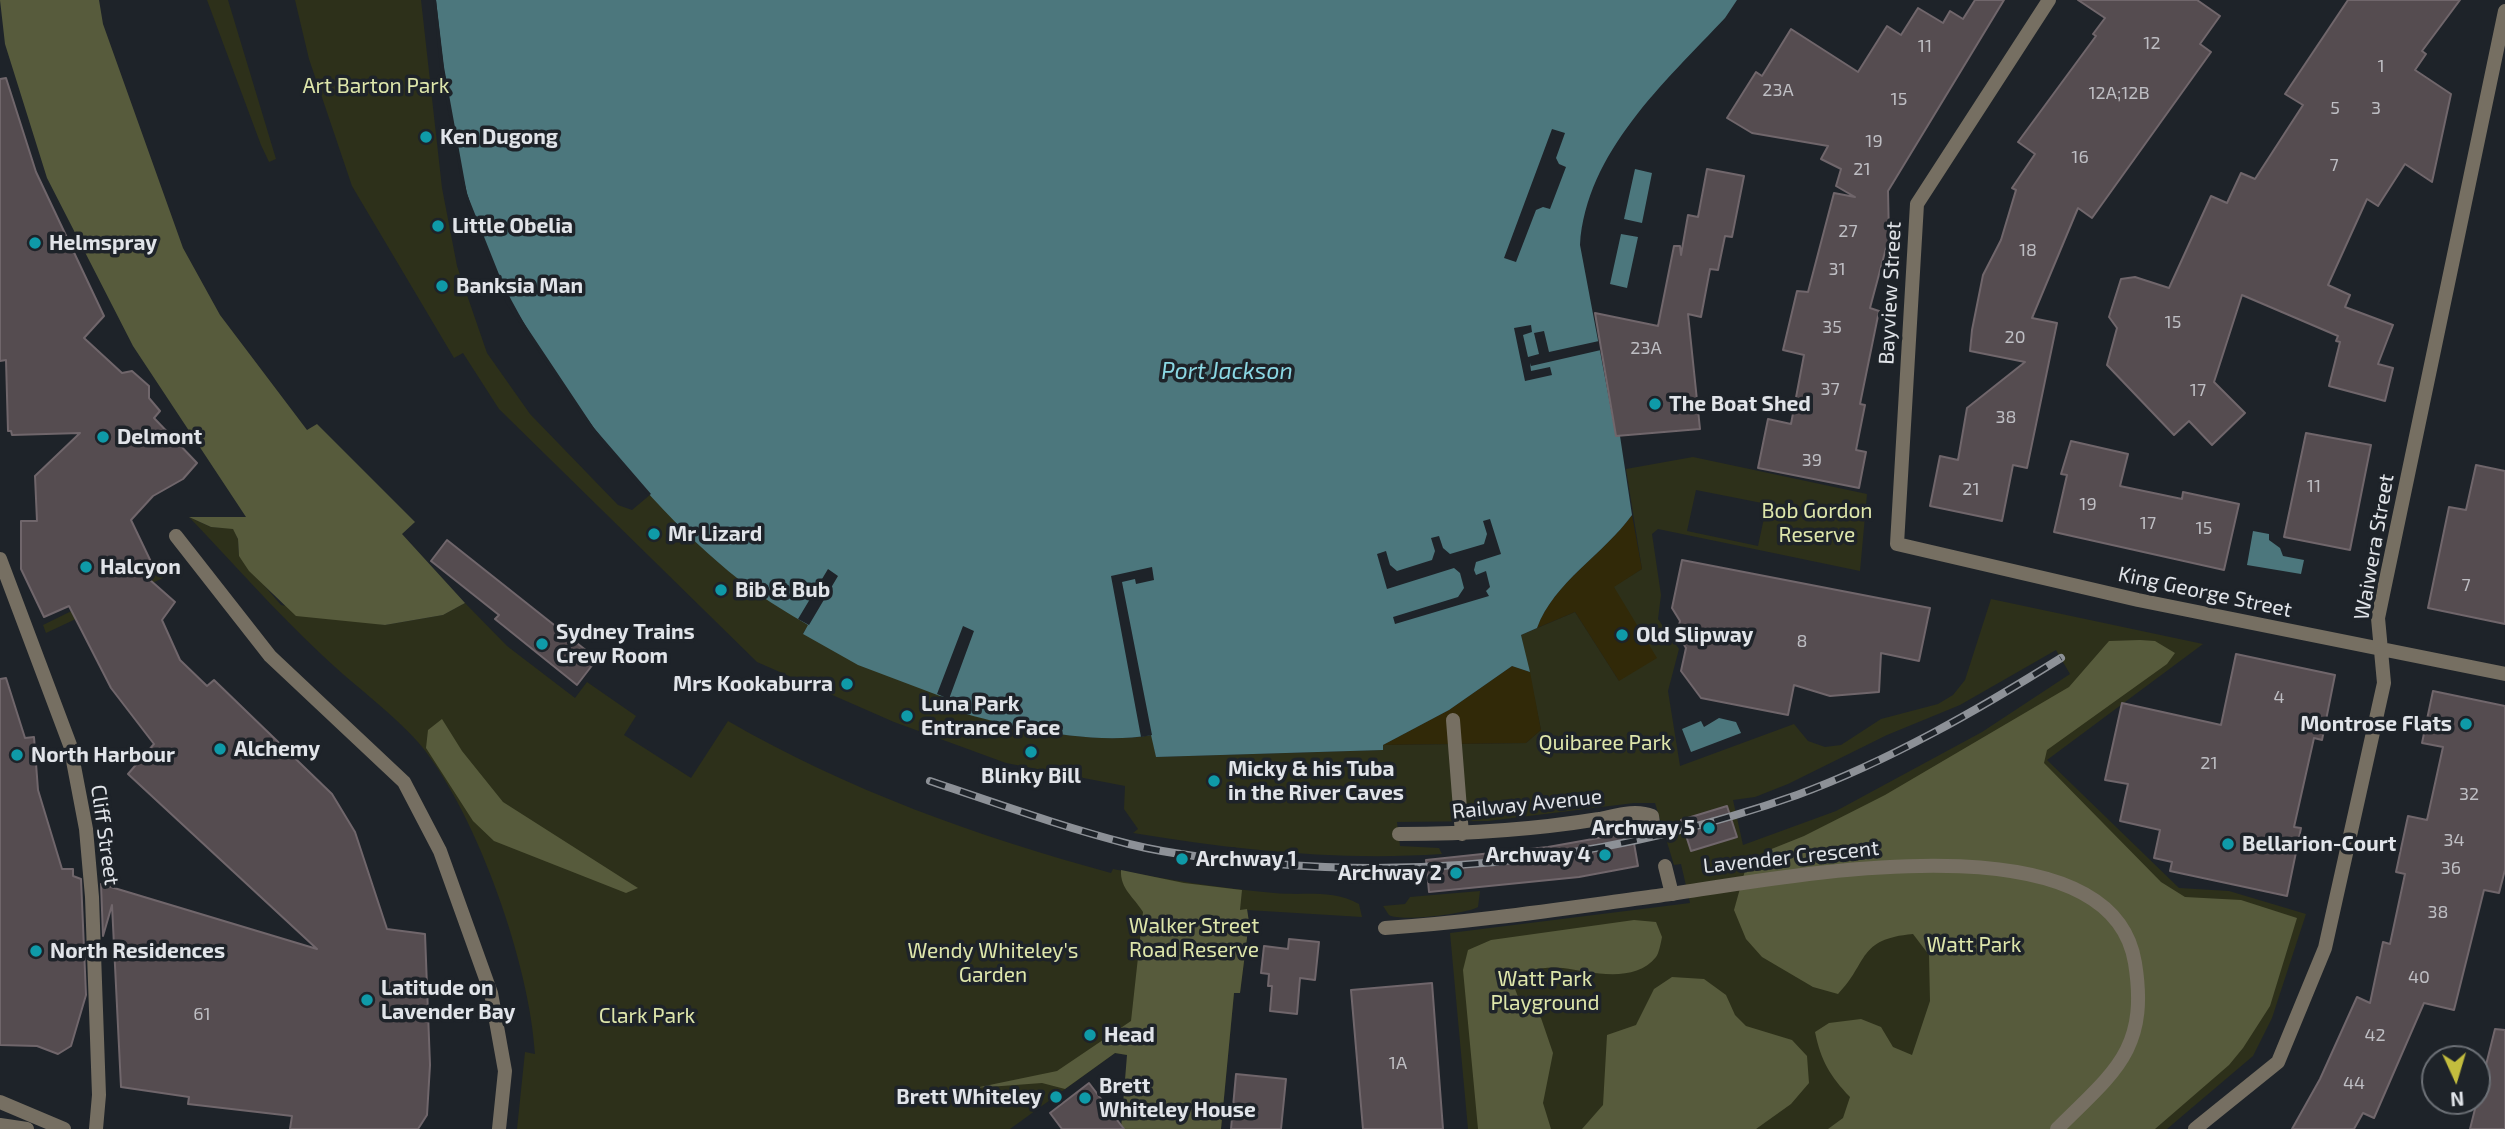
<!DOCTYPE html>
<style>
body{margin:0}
#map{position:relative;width:2505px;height:1129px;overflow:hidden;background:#1e2329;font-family:"Exo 2",sans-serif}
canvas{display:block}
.north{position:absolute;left:2421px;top:1045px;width:70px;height:70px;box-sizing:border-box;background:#1e2329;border:2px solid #6c7076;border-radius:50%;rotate:176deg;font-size:19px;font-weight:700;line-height:28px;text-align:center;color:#e1e4e9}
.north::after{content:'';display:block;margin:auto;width:24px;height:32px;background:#c3bd3e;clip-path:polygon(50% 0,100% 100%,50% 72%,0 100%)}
</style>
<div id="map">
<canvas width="2505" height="1129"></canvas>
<div class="north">N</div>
</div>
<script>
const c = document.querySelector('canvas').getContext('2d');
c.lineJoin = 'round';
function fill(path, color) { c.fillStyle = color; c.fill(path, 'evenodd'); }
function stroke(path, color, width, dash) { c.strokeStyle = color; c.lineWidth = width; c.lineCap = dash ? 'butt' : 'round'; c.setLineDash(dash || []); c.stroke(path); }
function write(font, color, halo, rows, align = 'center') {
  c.font = font + ' "Exo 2",sans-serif'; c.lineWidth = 7; c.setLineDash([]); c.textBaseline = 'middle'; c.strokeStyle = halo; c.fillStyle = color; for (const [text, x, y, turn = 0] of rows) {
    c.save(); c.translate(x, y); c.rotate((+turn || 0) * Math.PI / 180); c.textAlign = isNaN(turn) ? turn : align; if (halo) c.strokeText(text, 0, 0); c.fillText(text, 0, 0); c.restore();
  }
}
fill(new Path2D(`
 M207 0H228L276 159 269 162 261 145Z
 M295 0H421L442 188 457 266 487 353 530 414 618 505 632 510 651 494C703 547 744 586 809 625L803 633 949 699 946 707C1005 726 1090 746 1152 735L1156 757 1383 750V745L1526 743 1541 730 1521 635 1575 612 1619 681 1614 586 1642 569 1626 469 1693 457 1867 494 1860 571 1658 529 1652 534 1661 595 1658 619 1679 649 1668 691 1680 766 1794 724 1808 741 1825 747 1841 745 1881 719 1938 704 1953 695 1965 680 1991 599 2203 644 2047 760 2179 888 2229 891 2306 914 2272 1018 2253 1056 2167 1129H1468L1450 933 1690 903 1681 864 1674 865 1655 803H1634L1488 821 1397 822 1400 846 1439 848 1442 854C1339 861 1235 850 1133 833L1138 829 1124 809 1125 786 1006 763 894 722 757 662 499 409 463 353 454 358 352 186 309 59ZM1696 490 1767 504 1758 546 1687 531ZM2056 650 2070 674 1982 732 1836 811 1743 845 1733 800 1755 797 1788 784 1887 735 1960 705Z
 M189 517 211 527 233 528 238 539 239 556 281 605 385 625 443 615 465 603 507 646 575 698 587 682 636 716 624 735 691 778 728 721C847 790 979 837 1111 873L1113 869C1167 880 1220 888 1274 893 1305 896 1331 889 1359 904L1362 917 1247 910 1249 922 1240 993H1234L1221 1129H1121L1128 1055 1115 1053 1010 1129H517L525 1052 535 1054C530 965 478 818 423 748 399 718 351 683 322 655 275 611 233 563 189 517Z
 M159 568 163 578 46 633 43 625Z
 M1480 891 1478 907C1466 914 1400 922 1389 915 1388 914 1384 907 1383 906L1405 904 1410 897Z`), '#2d301a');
fill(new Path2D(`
 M0 0H99L103 24 183 248 220 315 307 430 317 424 415 522 402 534 465 603 443 615 385 625 296 616 249 571 239 556 238 539 233 529 211 527 189 517H246L133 346 47 178 5 44Z
 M2140 640 2155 641 2175 653 2167 664 2047 750 2044 763 2161 882 2185 897 2241 900 2297 918 2270 1006 2243 1048 2229 1065 2155 1129H1828L1843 1118 1850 1097C1830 1076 1821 1061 1815 1032L1829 1023 1861 1019 1881 1027 1893 1047 1912 1055 1930 1001 1929 955 1913 934C1857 939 1869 962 1838 994L1813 987 1762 957 1746 939 1734 910 1746 867 1769 850 1804 836 1885 795 2069 687 2109 641Z
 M442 719 462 751 503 802 638 888 626 893 494 841 473 821 426 748 428 730Z
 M1121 870 1184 883 1242 890 1240 910 1247 909 1249 922 1240 993H1234L1221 1129H1121L1127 1055 1115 1053 1065 1089 1042 1083 975 1088 1057 1071 1131 1021 1143 912C1134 897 1120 889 1121 870Z
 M1634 920 1656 922 1662 937C1661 942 1659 953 1656 957 1635 984 1590 972 1563 968 1545 966 1527 970 1510 976L1520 1002 1541 1018 1553 1053 1543 1103 1551 1129H1478L1463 970 1468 950 1491 940Z
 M1672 977 1704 979 1726 995 1735 1015 1746 1026 1792 1040 1807 1056 1809 1083 1791 1104 1756 1129H1582L1603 1105 1607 1035 1636 1025 1654 989Z`), '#575b3c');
fill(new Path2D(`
 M1632 515 1642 569 1614 587 1657 658 1619 681 1575 612 1537 628C1554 582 1603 555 1632 515Z
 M1512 666 1530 672 1541 730 1526 743 1383 745 1449 710Z`), '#312908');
fill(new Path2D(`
 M436 0H1737L1725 18C1665 82 1586 152 1580 245L1616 436H1620L1632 515C1603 555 1554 582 1537 628L1521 635 1530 672 1512 666 1449 710 1383 745V750L1156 757 1151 735C1090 746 1005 726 946 708L948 699 858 665 803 634 808 625C788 613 769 602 750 588 638 504 505 329 467 193 450 131 443 64 436 0Z
 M1635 169 1652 173 1642 223 1624 219Z
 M1621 234 1638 237 1627 288 1610 284Z
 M2253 531 2269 534V540L2280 548 2283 556 2304 560 2301 574 2247 565Z
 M1719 718 1736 722 1741 733 1691 752 1682 729 1701 721 1704 727Z`), '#4c777d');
fill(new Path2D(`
 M433 0H436L444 67 467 194 510 302 594 428 651 494 648 496 591 430 506 303 464 195 440 68Z
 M1552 129 1565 133 1556 158 1559 164 1566 167 1550 209 1543 207 1536 210 1516 262 1504 258Z
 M1531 325 1532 332 1523 335 1528 357 1539 354 1534 333 1544 331 1549 352 1599 341 1601 350 1531 366 1530 363 1531 371 1550 367 1552 375 1525 381 1514 328Z
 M1490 519 1501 554 1476 562 1474 570 1476 575 1486 571 1490 587 1486 591 1489 596 1395 624 1393 617 1458 597 1464 588 1460 573 1454 568 1387 589 1377 554 1386 551 1390 565 1397 571 1432 560 1435 551 1431 538 1439 536 1443 548 1450 554 1484 544 1487 534 1483 521Z
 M1152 567 1154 580 1136 584 1135 579 1122 582 1152 735 1141 737 1111 576Z
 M828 569 838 576 809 625 798 619Z
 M963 626 974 631 949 699 937 694Z`), '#1e2329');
const building = new Path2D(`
 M1975 0H2004L1888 191 1889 237 1870 308 1879 311 1860 404 1865 405 1856 450 1866 452 1859 488 1758 468 1768 419 1791 424 1804 355 1783 350 1797 291 1808 292 1834 193 1855 197 1836 186 1841 169 1821 159 1828 146 1752 133 1727 118 1756 72 1762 76 1791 29 1858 72 1887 26 1901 35 1918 8 1943 23 1950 11 1963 19Z
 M2078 0H2197L2220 16 2200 44 2211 52 2092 218 2078 208 2032 318 2057 323 2027 468 2013 465 2002 521 1930 506 1940 456 1958 460 1967 408 2025 362 1970 351 1972 330 1983 275 2001 240 2016 190 2012 188 2035 154 2018 142 2096 36 2093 34 2105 18Z
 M2348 0H2460L2422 51 2426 54 2415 70 2451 94 2432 182 2405 164 2378 206 2367 199 2328 285 2350 295 2345 307 2393 325 2378 364 2393 368 2385 401 2329 386 2340 342 2336 341 2338 336 2242 295 2214 382 2245 413 2212 445 2189 421 2174 435 2107 365 2117 328 2109 317 2121 279 2135 277 2169 288 2211 196 2227 203 2241 173 2255 179 2303 105 2285 94Z
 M6 78 36 172 104 316 84 338 122 373 132 371 149 386V398L160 411 154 418 197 463 183 479 153 496 131 520 153 566 141 572 175 602 162 620 180 660 207 686 214 680 332 794 355 832 387 929 425 934 430 1065 427 1115 418 1129H290L292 1116 188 1104 189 1097 121 1087 112 905 103 936 101 884 317 949 128 774 154 744 111 688 69 606 44 617 21 569V521H37L35 476 80 433 12 435 11 431H8L6 360 0 361V79Z
 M1707 169 1744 176 1732 237 1725 236 1718 270 1710 269 1701 317 1688 314 1700 429 1616 436 1595 313 1658 326 1674 246H1680L1681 255 1688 215 1698 217Z
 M2306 433 2371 445 2350 550 2284 537Z
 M2071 441 2128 454 2120 486 2182 499 2183 492 2239 504 2224 570 2054 532 2067 475 2061 474Z
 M2476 465 2505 471V624L2428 608 2449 507 2466 510Z
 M447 540 597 659 577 685 495 619 499 615 431 561Z
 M1682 560 1930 608 1919 661 1881 653 1879 692 1830 696 1794 685 1788 715 1701 698 1681 671 1686 648 1677 634 1680 621 1672 608Z
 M2236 654 2335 675 2322 740 2314 738 2294 827 2301 828 2287 896 2170 871 2172 862 2154 858 2160 830 2120 821 2128 784 2105 780 2122 703 2221 725Z
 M6 678 25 738 34 737 38 790 62 869H73V876L81 879 86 995 71 1046 58 1054 37 1046 0 1045V679Z
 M2433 691 2505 706V870L2499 893 2484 890 2454 1010 2424 1003 2374 1118 2363 1113 2354 1129H2292L2320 1079 2357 997 2370 1003 2383 942 2390 944 2405 874 2396 872 2408 816 2427 820 2443 747 2422 743Z
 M1727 806 1737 837 1691 851 1681 820Z
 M1632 832 1638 866 1579 877 1429 892 1426 860 1548 847Z
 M1289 939 1319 942 1315 980 1300 978 1297 1014 1270 1011 1272 986H1268L1269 974 1261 973 1264 946 1288 949Z
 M1432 983 1443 1129H1363L1351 990Z
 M2495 1029 2505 1030V1129H2470Z
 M1236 1074 1286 1079 1281 1129H1231Z
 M1089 1083 1124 1129H1062L1050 1113Z`);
fill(building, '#554c50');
stroke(building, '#70666b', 2);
stroke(new Path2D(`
 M1453 720 1462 834
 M1399 834C1466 834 1532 830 1599 819 1615 816 1635 809 1652 816L1653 823
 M1665 866 1672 894`), '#766f62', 14);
stroke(new Path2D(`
 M2049 0 1917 204 1897 544 2138 600 2505 674
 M176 536 270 656 404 782 440 851 491 993 505 1071 499 1129
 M0 559 70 745 86 829 92 897 99 1095 96 1129
 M1385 928C1476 922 1567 908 1657 896 1762 882 2110 807 2135 963 2149 1050 2114 1072 2057 1129
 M2195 1129 2278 1062 2325 948 2384 683 2378 618 2505 11`), '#766f62', 14);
stroke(new Path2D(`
 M0 1102 64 1129
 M0 1125 27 1129`), '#766f62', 14);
const rail = new Path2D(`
 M930 781C996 803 1062 827 1129 844 1177 856 1227 860 1276 864 1452 878 1630 854 1797 795 1889 761 1978 710 2061 658`);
stroke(rail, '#8d9197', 8);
stroke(rail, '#1e2329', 5, [16]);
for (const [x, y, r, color] of [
 [426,137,7,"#0f9aa8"],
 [438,226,7,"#0f9aa8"],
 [35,243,7,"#0f9aa8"],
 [442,286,7,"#0f9aa8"],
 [1655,404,7,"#0f9aa8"],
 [103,437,7,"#0f9aa8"],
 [654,534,7,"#0f9aa8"],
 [86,567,7,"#0f9aa8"],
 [721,590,7,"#0f9aa8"],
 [1622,635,7,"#0f9aa8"],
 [542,644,7,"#0f9aa8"],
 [847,684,7,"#0f9aa8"],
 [907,716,7,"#0f9aa8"],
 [2466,724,7,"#0f9aa8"],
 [220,749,7,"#0f9aa8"],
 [1031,752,7,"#0f9aa8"],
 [17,755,7,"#0f9aa8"],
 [1214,781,7,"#0f9aa8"],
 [1709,828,7,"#0f9aa8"],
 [2228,844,7,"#0f9aa8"],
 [1605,855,7,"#0f9aa8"],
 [1182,859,7,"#0f9aa8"],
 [1456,873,7,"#0f9aa8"],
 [36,951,7,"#0f9aa8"],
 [367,1000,7,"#0f9aa8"],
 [1090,1035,7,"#0f9aa8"],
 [1056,1097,7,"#0f9aa8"],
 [1085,1098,7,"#0f9aa8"]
]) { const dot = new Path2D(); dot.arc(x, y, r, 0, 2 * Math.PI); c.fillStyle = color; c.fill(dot); stroke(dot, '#1e2329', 2.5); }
write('18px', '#bebec3', null, [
 ["12",2152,43],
 ["11",1925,46],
 ["1",2381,66],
 ["23A",1778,90],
 ["12A;12B",2119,93],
 ["15",1899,99],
 ["5",2335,108],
 ["3",2376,108],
 ["19",1874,141],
 ["16",2080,157],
 ["7",2334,165],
 ["21",1862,169],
 ["27",1848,231],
 ["18",2028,250],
 ["31",1837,269],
 ["15",2173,322],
 ["35",1832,327],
 ["20",2015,337],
 ["23A",1646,348],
 ["37",1830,389],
 ["17",2198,390],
 ["38",2006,417],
 ["39",1812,460],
 ["11",2314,486],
 ["21",1971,489],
 ["19",2088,504],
 ["17",2148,523],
 ["15",2204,528],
 ["7",2466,585],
 ["8",1802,641],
 ["4",2279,697],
 ["21",2209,763],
 ["32",2469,794],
 ["34",2454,840],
 ["36",2451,868],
 ["38",2438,912],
 ["40",2419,977],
 ["61",202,1014],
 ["42",2375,1035],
 ["1A",1398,1063],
 ["44",2354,1083]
]);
write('21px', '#dee6ab', '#1e2329', [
 ["Art Barton Park",376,86],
 ["Bob Gordon",1817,511],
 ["Reserve",1817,535],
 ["Quibaree Park",1605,743],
 ["Walker Street",1194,926],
 ["Road Reserve",1194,950],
 ["Watt Park",1974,945],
 ["Wendy Whiteley's",993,951],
 ["Garden",993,975],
 ["Watt Park",1545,979],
 ["Playground",1545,1003],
 ["Clark Park",647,1016]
]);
write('bold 21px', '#e1e4e9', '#1e2329', [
 ["Ken Dugong",440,137],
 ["Little Obelia",452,226],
 ["Helmspray",49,243],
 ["Banksia Man",456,286],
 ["The Boat Shed",1669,404],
 ["Delmont",117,437],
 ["Mr Lizard",668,534],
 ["Halcyon",100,567],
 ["Bib & Bub",735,590],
 ["Sydney Trains",556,632],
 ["Crew Room",556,656],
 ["Old Slipway",1636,635],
 ["Mrs Kookaburra",833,684,"right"],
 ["Luna Park",921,704],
 ["Entrance Face",921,728],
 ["Montrose Flats",2452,724,"right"],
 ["Alchemy",234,749],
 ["North Harbour",31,755],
 ["Micky & his Tuba",1228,769],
 ["in the River Caves",1228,793],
 ["Blinky Bill",1031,776,"center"],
 ["Archway 5",1695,828,"right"],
 ["Bellarion-Court",2242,844],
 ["Archway 4",1591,855,"right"],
 ["Archway 1",1196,859],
 ["Archway 2",1442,873,"right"],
 ["North Residences",50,951],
 ["Latitude on",381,988],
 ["Lavender Bay",381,1012],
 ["Head",1104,1035],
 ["Brett",1099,1086],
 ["Whiteley House",1099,1110],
 ["Brett Whiteley",1042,1097,"right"]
], 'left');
write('21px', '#e1e4e9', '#1e2329', [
 ["Bayview Street",1890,293,-87],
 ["Waiwera Street",2374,547,-80],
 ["King George Street",2205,592,12],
 ["Railway Avenue",1527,804,-6],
 ["Cliff Street",105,835,82],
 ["Lavender Crescent",1791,857,-6]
]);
write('italic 23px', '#8bd8e4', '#1e2329', [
 ["Port Jackson",1227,371]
]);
</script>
